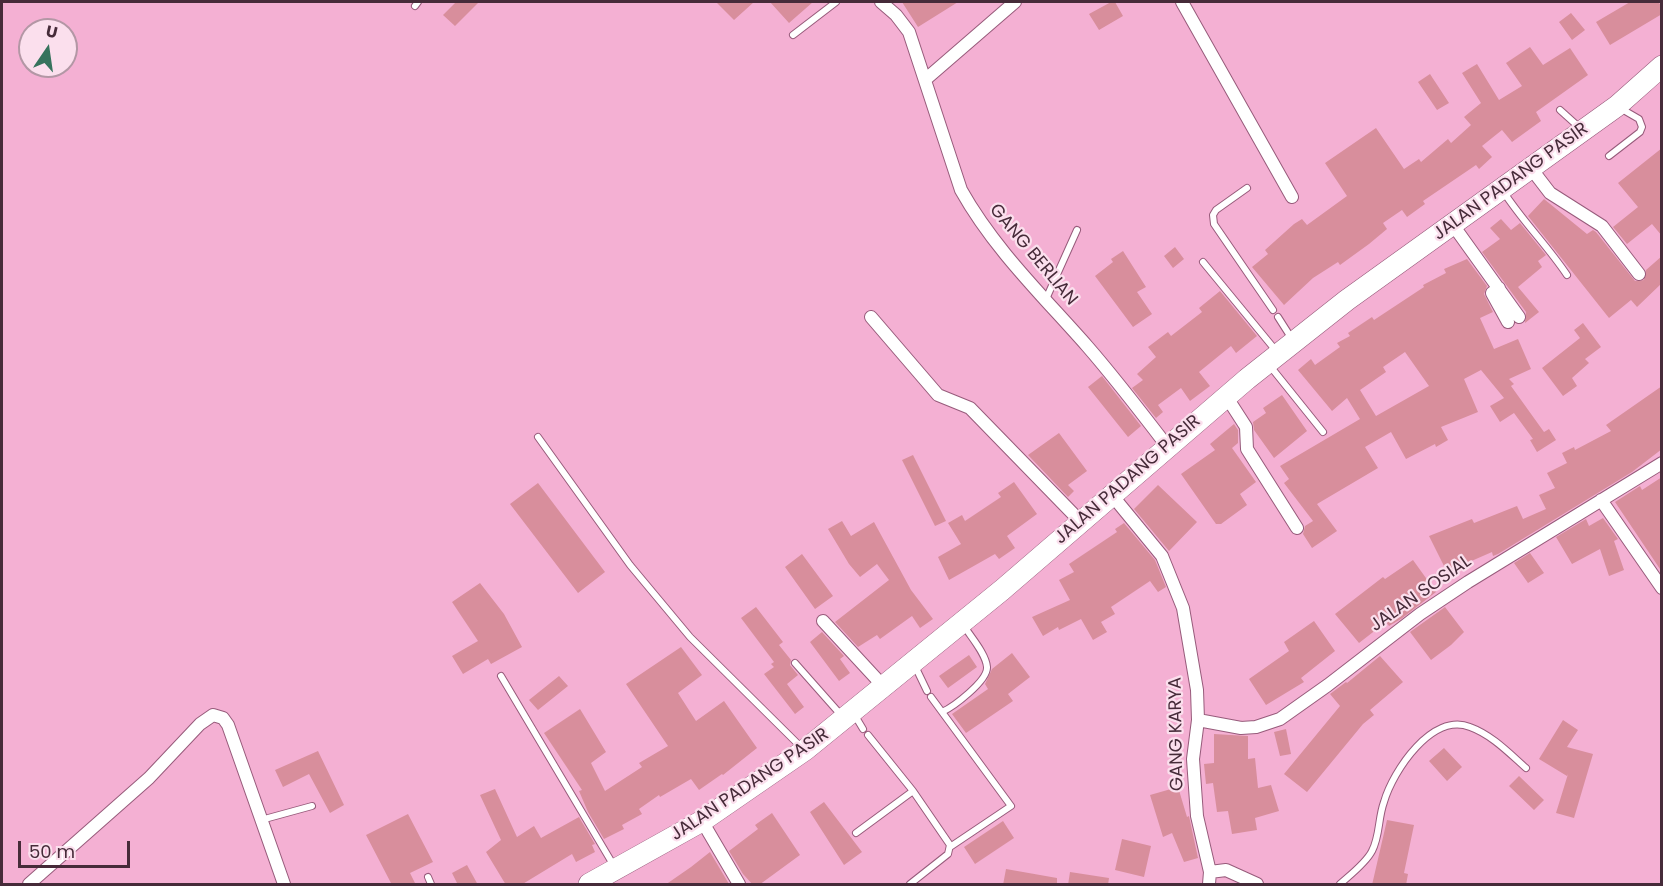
<!DOCTYPE html>
<style>
body{margin:0}
#map{position:relative;width:1663px;height:886px;overflow:hidden;background:#f4b0d3;font-family:Poppins,sans-serif}
canvas{display:block}
.frame{position:absolute;inset:0;border:3px solid #462b39;pointer-events:none}
.north{position:absolute;left:18px;top:18px;width:60px;height:60px;box-sizing:border-box;background:#fbdfed;border:2px solid #b397a5;border-radius:50%;rotate:13deg;font-size:16px;font-weight:700;line-height:24px;text-align:center;color:#462b39}
.north::after{content:'';display:block;margin:auto;width:21px;height:27px;background:#37735d;clip-path:polygon(50% 0,100% 100%,50% 72%,0 100%)}
.scale{position:absolute;left:18px;top:841px;width:112px;height:27px;box-sizing:border-box;border:3px solid #462b39;border-top:0;padding-left:8px;font-size:18px;line-height:21px;white-space:nowrap;color:#462b39;-webkit-text-stroke:4px #fbdfed;paint-order:stroke}
</style>
<div id="map">
<canvas width="1663" height="886"></canvas>
<div class="frame"></div>
<div class="north">U</div>
<div class="scale">50 m</div>
</div>
<script>
const c = document.querySelector('canvas').getContext('2d');
c.lineJoin = 'round';
function fill(path, color) { c.fillStyle = color; c.fill(path, 'evenodd'); }
function stroke(path, color, width, dash) { c.strokeStyle = color; c.lineWidth = width; c.lineCap = dash ? 'butt' : 'round'; c.setLineDash(dash || []); c.stroke(path); }
function write(font, color, halo, rows, align = 'center') {
  c.font = font + ' Poppins,sans-serif'; c.lineWidth = 4.5; c.setLineDash([]); c.textBaseline = 'middle'; c.strokeStyle = halo; c.fillStyle = color; for (const [text, x, y, turn = 0] of rows) {
    c.save(); c.translate(x, y); c.rotate((+turn || 0) * Math.PI / 180); c.textAlign = isNaN(turn) ? turn : align; if (halo) c.strokeText(text, 0, 0); c.fillText(text, 0, 0); c.restore();
  }
}
fill(new Path2D(`
 M456 2H479L455 26 443 15Z
 M716 2H754L734 20Z
 M770 2H813L789 23Z
 M902 2H958L918 27Z
 M1111 2H1115L1123 16 1099 30 1089 14Z
 M1630 2H1658L1662 6V14L1610 45 1596 22Z
 M1571 13 1585 30 1572 40 1559 22Z
 M1530 47 1543 65 1570 48 1588 75 1536 112 1541 121 1512 142 1502 130 1482 146 1492 157 1479 169 1476 165 1423 201 1425 204 1407 217 1402 210 1383 223 1387 229 1369 244 1340 265 1338 262 1313 278 1284 305 1252 267 1268 254 1265 250 1294 224 1302 219 1307 225 1347 196 1325 163 1376 128 1404 169 1419 159 1421 162 1448 139 1451 143 1471 125 1464 117 1481 103 1462 73 1477 64 1499 100 1522 86 1506 63Z
 M1430 74 1449 103 1437 110 1418 82Z
 M1662 148V236L1652 224 1627 244 1613 227 1638 207 1618 183Z
 M1544 199 1587 234 1593 230 1596 232 1635 281 1644 280 1646 270 1662 256V283L1637 307 1631 300 1609 318 1528 216Z
 M1501 219 1511 230 1520 223 1546 255 1538 261 1542 267 1518 287 1539 312 1525 323 1526 312 1482 252 1500 239 1490 228Z
 M1175 247 1184 259 1173 268 1164 256Z
 M1123 251 1146 287 1137 292 1152 314 1133 327 1095 276 1113 262 1111 259Z
 M1467 259 1487 286 1484 294 1493 312 1480 318 1494 349 1518 339 1531 369 1509 379 1514 384 1511 386 1544 432 1549 429 1556 440 1537 452 1530 440 1533 439 1514 413 1500 422 1490 406 1504 398 1481 370 1464 379 1478 412 1441 427 1448 440 1436 447 1435 444 1406 459 1391 432 1365 447 1378 468 1317 504 1337 531 1312 548 1303 534 1305 526 1313 521 1284 483 1289 479 1280 466 1360 419 1347 398 1332 411 1298 370 1311 359 1315 365 1340 347 1337 343 1350 336 1348 333 1372 317 1374 320 1424 287 1423 285 1446 273 1444 269ZM1405 352 1429 386 1376 416 1360 390 1386 372 1383 367Z
 M1220 291 1257 336 1236 353 1231 346 1199 372 1210 386 1190 401 1181 388 1158 405 1163 412 1156 418 1132 388 1143 380 1137 374 1156 357 1148 347 1168 332 1171 336 1202 312 1199 308Z
 M1583 323 1601 347 1585 359 1589 363 1572 378 1577 386 1563 396 1542 368 1580 338 1574 330Z
 M1102 376 1141 426 1128 437 1088 387Z
 M1662 386V449L1632 472 1498 554 1493 556 1492 552 1460 566 1462 570 1449 576 1429 536 1472 519 1474 523 1517 506 1523 519 1546 509 1539 495 1555 488 1547 473 1567 463 1562 453 1574 447 1575 450 1611 431 1606 425Z
 M1282 395 1307 431 1274 458 1254 430 1253 422 1266 413 1263 408Z
 M1234 424 1238 430V443L1232 448 1256 482 1240 494 1247 505 1221 524H1216L1181 474 1215 450 1210 444Z
 M1059 433 1087 471 1068 485 1074 491 1068 497 1028 455Z
 M913 455 946 521 935 526 902 460Z
 M1662 477V572L1615 502 1640 486 1642 490Z
 M1014 482 1037 514 1007 536 1015 548 999 559 995 554 949 580 938 557 961 544 948 523 962 515 965 521 1001 497 998 493Z
 M538 483 605 572 578 593 510 504Z
 M1158 485 1197 522 1169 551 1134 509Z
 M1603 518 1618 539 1614 541 1624 570 1609 576 1600 549 1572 564 1556 537 1586 519 1589 526Z
 M842 521 851 536 874 522 911 590 933 619 920 628 912 616 880 639 877 635 858 647 835 622 889 580 877 564 860 577 849 564 828 529Z
 M1124 523 1155 560 1166 587 1158 592 1150 581 1111 607 1115 614 1101 622 1107 632 1093 640 1081 619 1059 630 1058 627 1043 636 1032 617 1070 600 1059 580 1074 572 1069 564 1117 532 1115 529Z
 M1530 553 1544 573 1528 583 1514 563Z
 M802 554 833 596 815 609 785 567Z
 M1413 560 1436 592 1401 619 1389 626 1386 622 1359 643 1335 614 1383 577 1385 579Z
 M480 583 504 614 522 647 491 664 488 659 463 674 452 656 478 641 452 602Z
 M756 607 783 642 779 645 791 660 790 665 798 675 787 684 804 707 795 714 764 674 774 667 771 664 774 662 741 618Z
 M1445 607 1464 632 1451 645 1431 660 1410 632Z
 M1314 621 1335 651 1301 678 1304 682 1266 705 1249 679 1289 651 1284 642Z
 M822 632 844 656 840 659 850 673 839 681 810 642Z
 M681 647 702 675 678 693 696 721 724 701 757 748 723 775 722 774 699 790 691 779 660 797 659 795 639 809 642 814 622 825 624 829 604 839 588 812 579 791 582 790 544 733 580 709 606 752 591 763 605 791 642 767 639 763 668 746 626 684Z
 M1012 653 1030 677 1008 694 1013 701 966 733 952 714 988 689 985 684 992 669Z
 M969 655 977 667 948 688 939 676Z
 M1380 656 1403 682 1370 710 1374 715 1363 724 1307 792 1284 774 1340 706 1330 694 1346 682 1347 683Z
 M559 676 568 686 538 710 529 700Z
 M1563 720 1578 730 1567 747 1593 754 1574 818 1556 813 1568 774 1567 776 1539 759Z
 M1286 729 1291 754 1280 756 1274 732Z
 M1214 734 1248 736V759L1255 758 1258 788 1271 785 1279 811 1255 818 1257 830 1232 834 1228 811 1217 812 1213 783 1206 784 1204 764 1214 763Z
 M1444 748 1462 767 1447 781 1429 761Z
 M318 751 344 805 330 813 309 774 283 787 275 770Z
 M1519 776 1544 800 1534 810 1509 786Z
 M1178 787 1187 817 1189 816 1198 858 1184 862 1172 833 1163 837 1150 795Z
 M495 789 517 837 534 826 541 838 579 817 595 844 592 845 595 852 576 862 572 854 521 885H506L486 852 501 840 480 795Z
 M824 802 862 852 844 865 810 812Z
 M772 813 800 855 759 885H753L743 874 729 851 758 829 755 825Z
 M408 814 433 862 410 873 416 885H392L366 835Z
 M1387 820 1414 825 1404 873 1408 874 1406 885H1372Z
 M1003 821 1014 838 975 864 964 847Z
 M1122 839 1151 846 1144 877 1115 870Z
 M710 852 729 884 665 885 691 867Z
 M467 865 478 885H458L452 873Z
 M1006 869 1057 878V885H1003Z
 M1070 872 1109 878 1108 885H1068Z`), '#d88e9c');
const service = new Path2D(`
 M415 6 418 2
 M793 35 836 2
 M1560 110 1580 128
 M1609 156 1640 132 1642 127 1639 119 1620 108
 M1247 188 1216 210 1213 215 1214 224 1273 310
 M1503 191C1523 222 1547 245 1567 275
 M1203 262 1277 352
 M1046 299 1077 230
 M1278 317 1292 339
 M1270 366 1323 432
 M538 437 630 565 690 637 801 747
 M795 663 841 715
 M915 666 927 691
 M501 676 614 866
 M931 697 942 712C953 707 988 681 987 667 986 654 971 637 964 626
 M942 712 1011 806 950 847
 M854 714 863 729
 M868 735 913 791 950 845 948 854 910 884
 M261 820 312 806
 M856 833 913 791
 M428 877 431 884
 M1340 884C1350 875 1366 863 1372 851 1380 836 1378 818 1384 802 1393 771 1432 712 1470 727 1492 735 1509 753 1526 768`);
const minor = new Path2D(`
 M881 2 896 15 909 32 961 190C994 249 1043 296 1087 346 1115 378 1141 412 1167 446
 M1182 2 1292 197
 M926 79 1015 2
 M1530 167 1550 193 1602 226 1639 274
 M1453 225 1519 317
 M1499 288 1492 293 1508 322
 M871 317 938 395 970 408 1080 521
 M1226 396 1246 427 1247 449 1297 528
 M1111 494 1162 556 1183 608 1197 690 1198 720 1193 759 1197 816 1210 872 1226 870 1257 884
 M1601 500 1662 588
 M823 621 884 687
 M1198 720 1241 728 1256 727 1280 719 1328 685 1420 614 1468 582 1662 463
 M702 821 739 884
 M29 884 149 778 200 724 213 715 223 718 228 725 284 884
 M1209 884 1210 872`);
const trunk = new Path2D(`
 M589 884 702 821 805 750 1002 590 1247 379 1347 300 1617 106 1662 66`);
stroke(service, '#975b7b', 8);
stroke(minor, '#975b7b', 14);
stroke(trunk, '#975b7b', 22);
stroke(service, '#fff', 6);
stroke(minor, '#fff', 12);
stroke(trunk, '#fff', 21);
write('18px', '#462b39', '#fbdfed', [
 ["JALAN PADANG PASIR",1511,182,-36],
 ["GANG BERLIAN",1033,255,50],
 ["JALAN PADANG PASIR",1128,480,-41],
 ["JALAN SOSIAL",1421,594,-35],
 ["GANG KARYA",1177,734,-91],
 ["JALAN PADANG PASIR",750,785,-34]
]);
</script>
